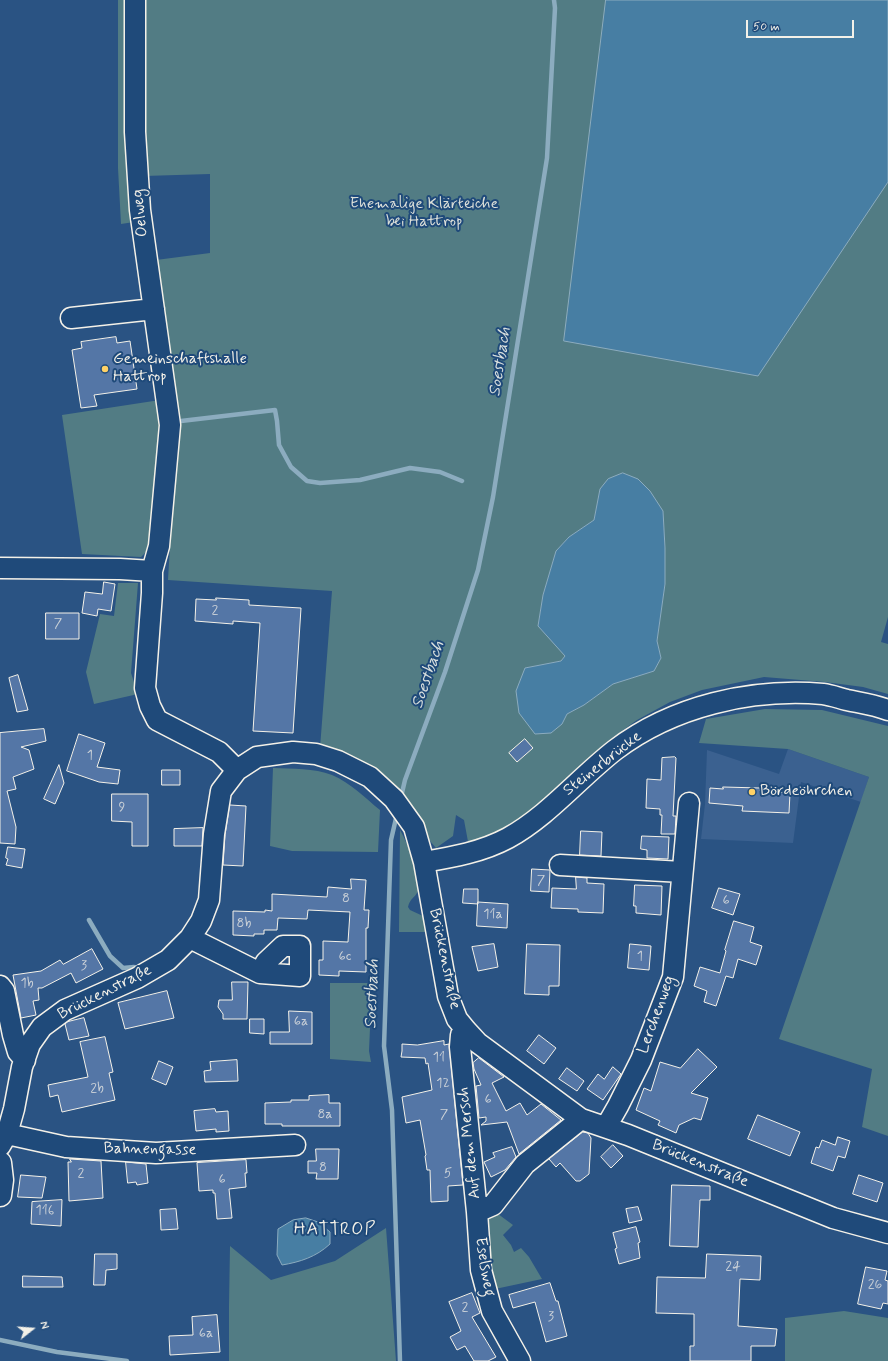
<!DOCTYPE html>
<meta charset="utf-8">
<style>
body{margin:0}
#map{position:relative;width:888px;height:1361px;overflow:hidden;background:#2a5383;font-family:Mynerve,sans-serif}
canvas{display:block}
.north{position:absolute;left:12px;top:1309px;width:40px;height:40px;-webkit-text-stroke:3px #1f4a7a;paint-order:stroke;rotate:73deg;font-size:11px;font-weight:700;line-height:16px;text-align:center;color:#f4f1e8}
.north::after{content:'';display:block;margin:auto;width:14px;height:18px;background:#f4f1e8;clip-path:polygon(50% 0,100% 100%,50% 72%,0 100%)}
.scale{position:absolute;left:746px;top:20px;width:108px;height:18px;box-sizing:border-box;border:2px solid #f4f1e8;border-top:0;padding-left:5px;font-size:12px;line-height:14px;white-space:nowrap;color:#f4f1e8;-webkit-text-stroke:3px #1f4a7a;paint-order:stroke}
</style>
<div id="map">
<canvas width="888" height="1361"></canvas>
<div class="north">N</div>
<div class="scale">50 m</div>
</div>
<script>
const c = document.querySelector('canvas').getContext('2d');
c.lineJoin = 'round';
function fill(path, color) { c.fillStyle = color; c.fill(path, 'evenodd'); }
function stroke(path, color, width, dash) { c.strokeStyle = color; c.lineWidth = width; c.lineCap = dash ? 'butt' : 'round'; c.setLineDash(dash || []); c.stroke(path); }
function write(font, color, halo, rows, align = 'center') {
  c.font = font + ' Mynerve,sans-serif'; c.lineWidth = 4; c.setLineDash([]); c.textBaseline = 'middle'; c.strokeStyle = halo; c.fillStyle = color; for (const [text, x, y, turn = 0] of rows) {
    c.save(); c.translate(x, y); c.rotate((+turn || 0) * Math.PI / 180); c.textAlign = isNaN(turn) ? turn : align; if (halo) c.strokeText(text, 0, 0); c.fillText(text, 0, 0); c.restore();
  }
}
fill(new Path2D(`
 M788 749 869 777 861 802 801 782 793 843 701 839 705 804 707 750 779 774Z`), '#3b6190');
fill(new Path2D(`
 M118 0H129L134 222 121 224 118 168Z
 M142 0H888V617L881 642 888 644V694L863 687 825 682 764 677 702 690 670 702 637 720 608 741 584 762 533 811 503 831 469 847 464 820 456 815 453 836 436 848 425 835 320 748 332 591 168 580 177 426 156 260 210 253V174L144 176ZM600 489 663 511 665 548V584L657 641 661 658 654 671 613 684 584 705 567 714 562 724 525 668 561 661 566 656 538 626 543 595 556 551 569 537 594 520Z
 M160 400 164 426 150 548 141 557 82 554 62 415Z
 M118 583H138L131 673 138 694 94 704 86 672 100 614 114 616Z
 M765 709 822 710 888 726V1136L862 1127 872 1069 779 1039 869 777 788 749 699 743 706 719Z
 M273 768C292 769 314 768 332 775 351 783 365 798 380 810L378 852 292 851 270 846Z
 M400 830C407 842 422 878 418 891 415 898 410 898 408 907L410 910 423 916 427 932H399Z
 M330 983H372L369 1051 371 1062 330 1059Z
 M494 1211 513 1225 503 1235 511 1245 514 1252 521 1248 529 1257 542 1279 495 1289C492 1275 482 1229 487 1218 489 1215 492 1213 494 1211Z
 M386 1228 396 1361H229V1306L230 1246 271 1280 335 1261Z
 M844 1311 888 1318V1361H785V1318Z`), '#527c84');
const water = new Path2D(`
 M606 0H888V182L758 376 564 341Z
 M623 473 638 479 650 491 663 511 665 548V584L657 641 661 658 654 671 613 684 584 705 567 714 562 724 551 733 535 734 519 713 516 691 525 668 561 661 565 656 538 626 543 595 556 551 569 537 594 520 600 489 608 479Z
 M306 1218 318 1222 330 1232V1244C316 1257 300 1262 282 1265L277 1255 278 1229 293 1220Z`);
fill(water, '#477ea3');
stroke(water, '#8cacbf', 1);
stroke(new Path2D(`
 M181 421 275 410 277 421 279 445 291 467 307 481 320 483 360 480 410 468 440 472 462 481
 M401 797 405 780 445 672 478 570 493 497 547 158 555 8 554 0
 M397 814 391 840 384 1046 392 1110 400 1361
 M89 920 110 956 123 968 134 967
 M0 1340 57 1352 127 1361`), '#8cacbf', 4.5);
const building = new Path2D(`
 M116 337 117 343 130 341 137 389 94 395 97 406 81 408 72 350 82 348 81 342Z
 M104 582 115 584 111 611 98 609 97 616 82 613 85 592 102 594Z
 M216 598 249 600V605L301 608 293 733 253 731 260 623 233 621V624L195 621 196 599 216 600Z
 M46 613H79V639H46Z
 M18 675 28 710 17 712 9 678Z
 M44 729 46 741 21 747 29 750 34 769 13 777 16 789 7 791 16 827 15 844 0 843V733Z
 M79 734 105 743 97 767 120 770 118 784 99 782 67 771Z
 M525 739 533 748 517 762 509 753Z
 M675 757 676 758 673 816H676L675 834H661L662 815H660V809L646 808 647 779 661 780 662 758Z
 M59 765 64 783 55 804 44 799Z
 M162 770H180V785H162Z
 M723 787 760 788V791L790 793 789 813 742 811 743 806 709 803 710 788 723 789Z
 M112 794H148V846H132V822L112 821Z
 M230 805 246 806 243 866 223 865 225 835Z
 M203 828 202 846H174V829Z
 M581 831 602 832 601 856 580 855Z
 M642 836 669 837 668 859 647 858V850L641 849Z
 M8 847 25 849 22 868 6 865 8 859 6 858Z
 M532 869 550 870 549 892 531 891Z
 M576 877 587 878V883L604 884 603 913 578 912V909L551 908 552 888 576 889Z
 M351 879 366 880 364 910H369L368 928H366V972L339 971V976L319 975V960H323V941L348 942 350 912 308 910 307 919 278 918 277 930H264V934H254V936L233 935V911L265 912V910L272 911V894L327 897 328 887 351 889Z
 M635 885 662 886 661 915 636 913V906H634Z
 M719 888 740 894 733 915 712 908Z
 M464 889H478V904L463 903Z
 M478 902 508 904 507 928 477 926Z
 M734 921 754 927 750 942 762 946 756 965 738 959 733 978 726 976 716 1006 704 1002 707 991 694 986 700 967 720 973 726 951 725 950Z
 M494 944 498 967 478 971 472 947Z
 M527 944 560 945 559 986H549V995L525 994Z
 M630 944 651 946 649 970 628 968Z
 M92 949 103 969 76 983 71 973 42 988H38L39 1000 33 1001 36 1015 21 1018 13 975 41 971 60 960 63 964Z
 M232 982H248L247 1019H223V1014L218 1007 219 1000H232Z
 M167 991 174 1018 125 1029 118 1003Z
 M289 1011 312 1012V1044H270V1032H289Z
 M84 1018 89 1036 69 1040 65 1024 67 1022Z
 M250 1019H264V1034L250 1033Z
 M539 1035 556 1048 544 1064 527 1051Z
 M105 1037 113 1072 109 1073 115 1100 62 1112 58 1095 50 1097 48 1085 88 1077 80 1042Z
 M444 1041V1045L449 1044 463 1185 448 1186V1201L431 1202 430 1170H427L425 1156 426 1155 420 1120 406 1123 402 1097 432 1090 428 1063 426 1064 425 1058 401 1057 402 1051V1044L417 1045Z
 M698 1049 717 1067 691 1093 708 1098 701 1120 694 1118 679 1125 676 1133 658 1125 660 1121 636 1110 644 1088 651 1091 660 1062 680 1068Z
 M479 1058 504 1077 492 1083 506 1111 520 1103 527 1115 541 1104 561 1120 519 1154 507 1122 481 1125 486 1121V1117L479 1118 476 1086 481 1085 474 1069 473 1063Z
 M237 1060 238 1081 205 1082 204 1071 211 1070 210 1062Z
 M159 1061 173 1067 166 1085 152 1079Z
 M613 1067 621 1074 603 1100 587 1089 598 1074 604 1079Z
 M567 1068 584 1081 577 1091 559 1079Z
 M329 1095V1103H340V1126H282V1124H265V1103L291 1102V1100H309V1096Z
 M215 1109 216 1112 228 1111 229 1131 216 1132V1129L196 1131 194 1111Z
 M758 1115 800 1132 790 1156 748 1139Z
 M583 1132 588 1133 591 1138 589 1174 580 1181H576L560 1163 556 1167 549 1159Z
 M838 1137 850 1141 845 1158 838 1156 833 1171 811 1163 816 1147 819 1148 822 1140 835 1145Z
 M613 1145 623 1156 611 1168 601 1157Z
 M512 1147 516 1157 505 1170 491 1177 484 1162 495 1157 493 1153Z
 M316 1149H339L338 1179H316L317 1173H308V1161H316Z
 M70 1159 101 1161 103 1198 69 1201 68 1162H71Z
 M246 1160 247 1173H245L246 1187 229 1189 232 1218 217 1219 215 1193H213V1190L199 1191 197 1163Z
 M126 1162 146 1164 148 1183 137 1185 136 1182 128 1183Z
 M21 1175 46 1177 42 1198 18 1197Z
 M859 1175 883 1183 877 1202 853 1194Z
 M672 1185 710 1186V1200H700L698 1247 670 1246Z
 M62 1200 61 1226 31 1224 32 1202Z
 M638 1207 642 1220 629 1223 626 1209Z
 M176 1209 178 1229 161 1230 160 1210Z
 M636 1227 640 1242 638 1243 640 1258 619 1264 615 1249 617 1248 613 1233Z
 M95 1254H117V1269L106 1270 105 1285H94Z
 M707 1254 761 1256 760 1280 740 1279 738 1326 777 1329 775 1346H751V1361H690V1346H694V1314L656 1313 657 1277 705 1278Z
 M866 1267 887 1271 885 1280 888 1281V1304L883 1303 881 1309 858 1304Z
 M23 1276 62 1277 63 1287H23Z
 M550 1283 556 1301H558L567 1336 546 1342 535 1302 513 1308 509 1295Z
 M472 1293 480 1313 472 1317 496 1357 488 1361H474L465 1346 457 1350 450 1337 461 1331 449 1302Z
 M217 1315 220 1352 170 1355 169 1336 193 1335 192 1317Z`);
fill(building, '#5476a6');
stroke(building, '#f4f1e8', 1);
const minor = new Path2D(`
 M135 0V132L140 210 170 425 159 546 152 571V593L145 688 150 706 157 720 219 752 237 770
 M71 318 154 309
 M0 568 120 569 152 571
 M424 862C453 857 482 852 508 838 548 816 579 778 615 750 673 706 751 688 823 694 831 695 839 698 847 700 861 703 875 705 888 710
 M560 865 682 872
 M190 938 260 973 300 976V946H283L266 962 260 973
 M0 986 4 991 13 1035 18 1052 25 1060
 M466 1030 461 1035 460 1047 477 1212 481 1270 492 1311 520 1361
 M606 1127 618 1106 641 1060 673 977 689 803
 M7 1134 66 1147 156 1153 295 1145
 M0 1146 7 1134 14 1109 22 1067 30 1044 42 1027 65 1010 137 978 168 960 190 938 201 921 209 900 214 834 221 791 237 770 257 757 293 752 316 754 338 761 370 777 394 799 414 827 424 862 448 996 457 1019 466 1030 478 1043 581 1119 628 1135 833 1218 888 1233
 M477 1212 493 1205 525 1164 581 1119`);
const major = new Path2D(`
 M0 1163 2 1180 0 1195`);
stroke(minor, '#f4f1e8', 23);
stroke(major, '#f4f1e8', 25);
stroke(minor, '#1f4a7a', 20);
stroke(major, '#1f4a7a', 22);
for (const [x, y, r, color] of [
 [105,369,4,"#ffd166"],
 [752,792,4,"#ffd166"]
]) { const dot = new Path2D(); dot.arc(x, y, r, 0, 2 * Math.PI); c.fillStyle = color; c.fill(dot); stroke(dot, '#1f4a7a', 1.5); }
write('14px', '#ccd2d8', null, [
 ["2",215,611],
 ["7",58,624],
 ["1",90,756],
 ["9",122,808],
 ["7",541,881],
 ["8",346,899],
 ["6",726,901],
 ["11a",493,915],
 ["8b",244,924],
 ["6c",345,957],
 ["1",640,957],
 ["3",84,966],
 ["1b",27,984],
 ["6a",301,1022],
 ["11",439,1058],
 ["12",443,1084],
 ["2b",97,1089],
 ["6",488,1100],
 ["8a",325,1115],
 ["7",444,1115],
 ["8",323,1168],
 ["2",81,1174],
 ["5",448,1174],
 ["6",222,1180],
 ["116",45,1211],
 ["24",733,1267],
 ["26",875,1285],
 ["2",465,1308],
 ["3",551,1317],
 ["6a",206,1334]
]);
write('16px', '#dcdfd9', '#1f4a7a', [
 ["Ehemalige Klärteiche",424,205],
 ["bei Hattrop",424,223]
]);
write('16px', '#f4f1e8', '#1f4a7a', [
 ["Oelweg",141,213,-96],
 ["Steinerbrücke",603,764,-38],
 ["Brückenstraße",444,959,78],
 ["Brückenstraße",105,993,-27],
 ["Lerchenweg",657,1015,-70],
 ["Auf dem Mersch",470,1143,-96],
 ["Bahnengasse",150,1150,1],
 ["Brückenstraße",700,1164,22],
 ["Eselsweg",484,1267,81]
]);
write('16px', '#f4f1e8', '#1f4a7a', [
 ["Gemeinschaftshalle",113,360],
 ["Hattrop",113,378],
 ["Bördeöhrchen",760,792]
], 'left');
write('italic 17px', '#dae0de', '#1f4a7a', [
 ["Soestbach",501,362,-81],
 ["Soestbach",429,675,-71],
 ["Soestbach",373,994,-88]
]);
c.letterSpacing = '1px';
write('18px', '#f4f1e8', '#1f4a7a', [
 ["HATTROP",335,1230]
]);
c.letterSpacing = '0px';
</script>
